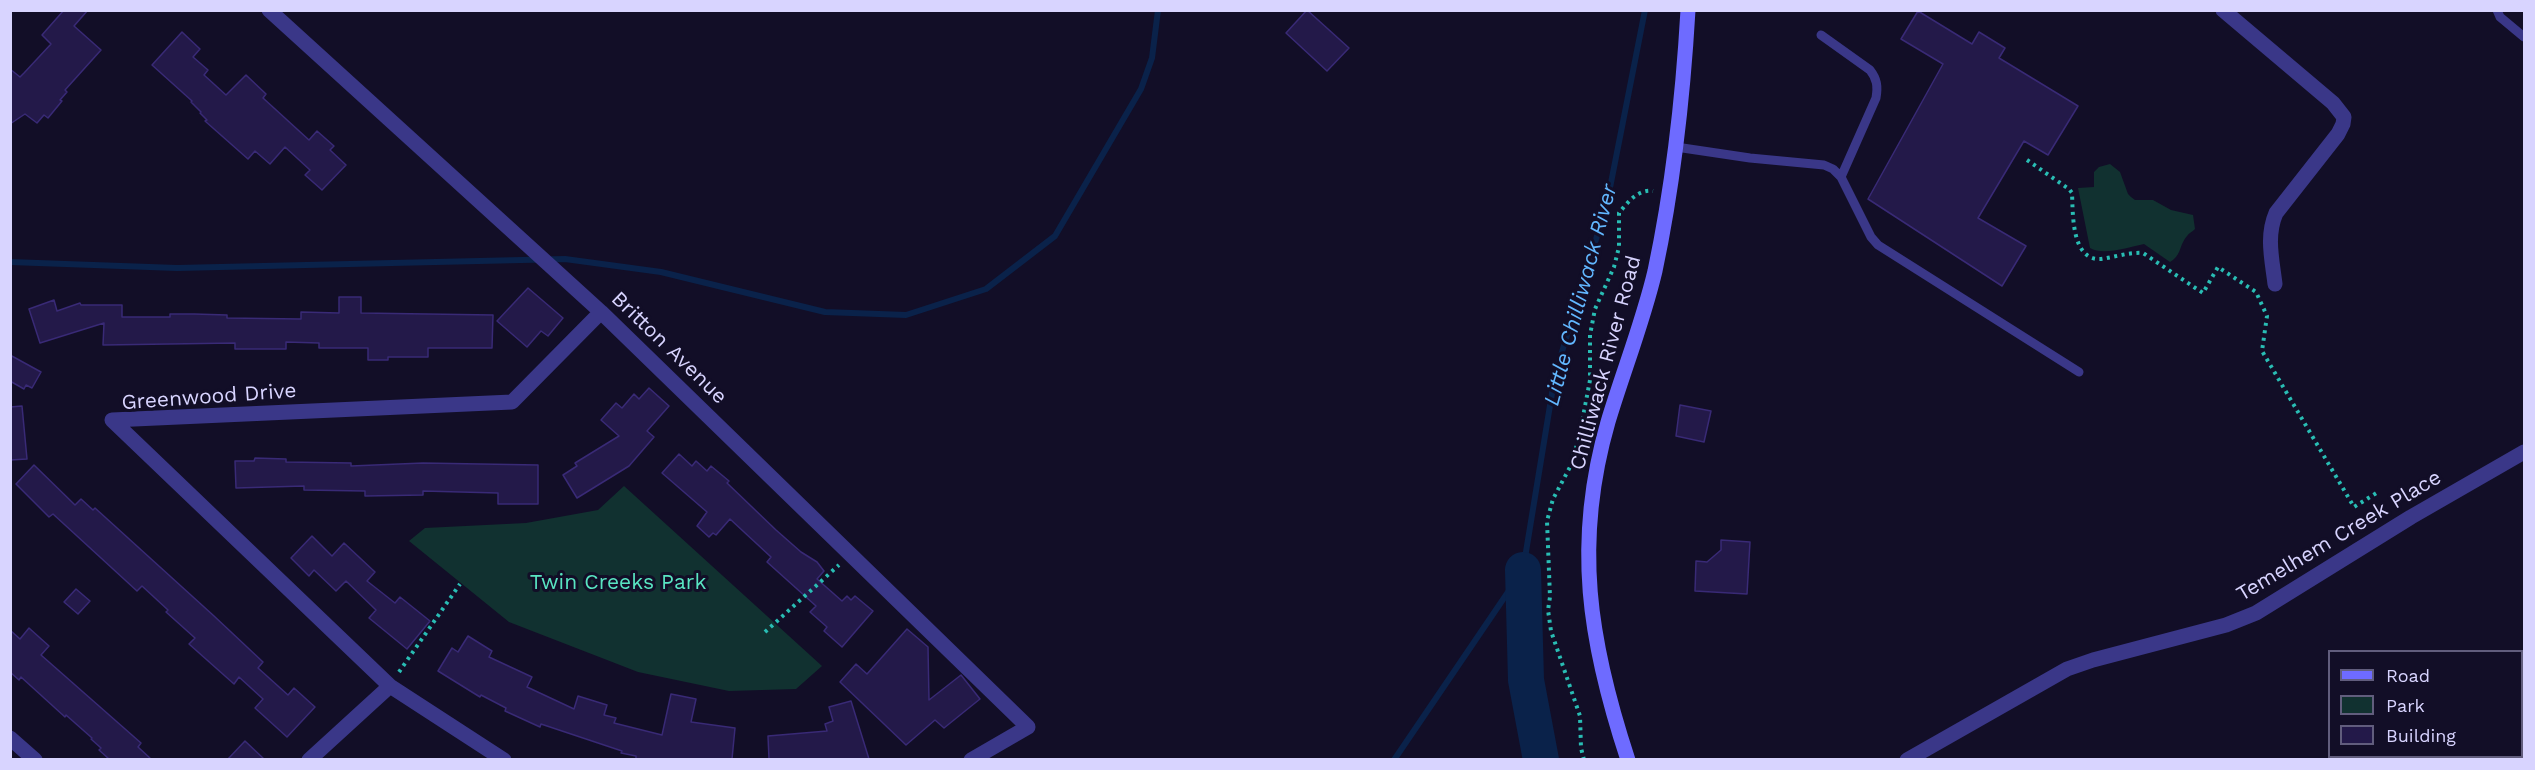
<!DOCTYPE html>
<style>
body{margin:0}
#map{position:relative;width:2535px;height:770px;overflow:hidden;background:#120e27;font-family:"Work Sans",sans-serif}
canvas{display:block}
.frame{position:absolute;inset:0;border:12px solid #d8d4ff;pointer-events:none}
.legend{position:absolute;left:2328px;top:650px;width:195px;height:108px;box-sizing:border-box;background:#120e27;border:2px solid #615d7d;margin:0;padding:8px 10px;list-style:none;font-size:18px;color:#d8d4ff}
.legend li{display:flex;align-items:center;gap:12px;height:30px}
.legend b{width:30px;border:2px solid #615d7d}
</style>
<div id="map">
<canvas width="2535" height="770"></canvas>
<div class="frame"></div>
<ul class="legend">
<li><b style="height:8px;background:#6e6bff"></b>Road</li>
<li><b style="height:16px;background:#113130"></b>Park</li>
<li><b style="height:16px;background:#231949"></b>Building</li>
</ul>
</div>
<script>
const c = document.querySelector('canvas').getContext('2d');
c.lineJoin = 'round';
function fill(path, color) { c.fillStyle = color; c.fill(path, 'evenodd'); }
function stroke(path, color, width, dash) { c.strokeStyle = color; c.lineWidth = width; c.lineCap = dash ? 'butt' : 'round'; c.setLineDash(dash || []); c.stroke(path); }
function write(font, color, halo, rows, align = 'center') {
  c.font = font + ' "Work Sans",sans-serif'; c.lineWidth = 6; c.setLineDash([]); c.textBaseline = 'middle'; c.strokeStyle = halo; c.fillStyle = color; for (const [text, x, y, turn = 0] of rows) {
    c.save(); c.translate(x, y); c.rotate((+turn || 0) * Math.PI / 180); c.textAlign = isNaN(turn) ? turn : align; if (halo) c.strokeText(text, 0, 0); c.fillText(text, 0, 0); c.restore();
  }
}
fill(new Path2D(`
 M2110 164 2120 172 2128 194 2131 197 2135 200H2153L2171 210 2193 215 2195 229C2192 232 2189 233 2187 236 2179 245 2182 255 2170 262L2144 244C2129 247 2103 256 2090 248L2078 188 2094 187V172L2099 167Z
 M624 486 822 666 796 689 729 691 638 672 509 622 409 541 425 528 526 523 598 510Z`), '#113130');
stroke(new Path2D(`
 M10 262 177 268 565 259 661 272 825 312 906 315 986 289 1055 236 1141 89 1152 58 1158 10
 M1394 760 1523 570 1555 375 1607 203 1645 10`), '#0a224a', 6);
stroke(new Path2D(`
 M1523 570 1526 680 1541 760`), '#0a224a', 36);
const building = new Path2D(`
 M64 10H88L74 26 101 50 65 90 67 92 60 100 62 101 48 118 44 115 37 123 25 114 10 124V69L20 77 24 73 51 44 42 35Z
 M1307 10 1349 48 1327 71 1286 33Z
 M1918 11 1972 44 1979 32 2005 48 1999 58 2078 106 2048 155 2024 141 1978 218 2026 246 2002 286 1868 199 1943 64 1901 39Z
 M182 32 200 49 193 57 208 70 204 75 226 95 246 75 266 94 263 98 309 140 317 131 334 146 330 150 346 165 322 190 305 175 310 170 285 147 270 164 255 151 248 159 205 121 207 120 200 113 201 112 191 102 192 101 152 65Z
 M528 288 563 318 548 336 541 331 527 347 497 321Z
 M339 297H361V313L493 315 492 348H428V357H388V360H368V348H319V343L286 342V349H235V343L103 345 104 323 40 343 29 309 54 300 57 311 80 303 81 305H122V317H170V314H194L227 315V318L301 319V312L339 313Z
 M10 355 41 372 32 388 26 385 24 389 10 381Z
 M649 388 669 406 647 431 654 437 629 466 577 498 563 475 577 466 575 463 619 436 601 420 616 403 622 408 634 394 639 399Z
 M1680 405 1711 411 1704 442 1676 436Z
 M22 406 27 459 10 460V407Z
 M679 454 692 466 696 461 707 471 711 466 729 481 727 483 776 530 801 552 817 562 824 571 817 579 842 601 847 596 851 600 855 596 873 611 842 647 824 631 827 627 810 612 816 606 767 562 771 557 730 519 716 535 713 533 709 537 697 526 707 512 662 473Z
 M255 458 286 459V462L351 463V466L423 463 538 465V504H498V493L423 491V495L365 496V491L304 490V486L236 488 235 461H254Z
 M34 465 75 505 81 499 93 510 95 508 214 616 263 662 258 668 288 695 294 688 315 707 287 737 255 708 263 699 239 677 234 684 189 644 195 638 166 612 168 610 142 586 137 591 53 514 49 517 16 484Z
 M312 536 332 556 344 543 375 572 367 581 395 603 400 597 430 621 407 649 369 618 376 610 346 581 336 591 314 570 309 576 291 558Z
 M1721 540 1750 542 1747 594 1695 591 1696 561 1707 562 1721 550Z
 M76 589 90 601 78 614 64 602Z
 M29 628 49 646 41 655 141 743 138 747 151 759H109L99 750 101 748 91 739 92 738 66 715 65 717 21 677 19 680 10 672V630L20 639Z
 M907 629 928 647 929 700 961 675 980 699 944 728 935 720 906 745 840 682 856 664 867 674Z
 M468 636 492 651 489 657 532 677 527 687 574 709 578 696 607 705 604 715 616 718 614 723 662 735 671 694 696 699 691 722 735 728 732 759H636V756L621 753 622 751 541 724 540 727 505 711 506 708 481 695 480 697 438 671 452 648 458 652Z
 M851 701 869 759H769L768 736 827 731 825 724 833 721 829 707Z
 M245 741 264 759H228Z`);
fill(building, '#231949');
stroke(building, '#392a76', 1.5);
stroke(new Path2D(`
 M2027 160 2069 189 2072 193C2073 213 2071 261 2101 259 2115 257 2129 252 2143 253L2203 293 2218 267 2256 292 2267 316 2262 351 2354 507 2378 492
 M765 632 839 565
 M399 672 460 584
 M1584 760 1581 748 1580 716 1551 631 1548 610 1550 597 1547 521 1553 499 1570 467 1579 438 1590 380V335L1595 309 1614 267 1619 247V213C1628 202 1638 189 1653 191`), '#29bdb4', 4, [3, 4.5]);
stroke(new Path2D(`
 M2497 10 2500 17 2524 37
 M1821 35 1870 70C1877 79 1878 86 1876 98L1841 177
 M1676 147 1750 158 1824 165 1833 169 1841 177 1871 237 1878 245 2079 372`), '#3a3788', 9);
stroke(new Path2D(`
 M269 10 601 312 1028 727 971 760
 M2223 10 2333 103 2344 117 2343 124 2338 134 2276 213C2266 236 2272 259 2275 284
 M10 738 35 760
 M309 760 390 686
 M504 760 390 686 112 420 512 402 601 312
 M1907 760 2067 669 2093 660 2226 625 2256 613 2411 517 2524 452`), '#3a3788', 15);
stroke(new Path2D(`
 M1628 760C1589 642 1573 543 1608 422 1623 372 1643 322 1655 271 1673 186 1683 97 1688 10`), '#6e6bff', 15);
write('21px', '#d8d4ff', '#120e27', [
 ["Britton Avenue",669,348,44],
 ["Chilliwack River Road",1606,363,-75],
 ["Greenwood Drive",209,397,-4],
 ["Temelhem Creek Place",2339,536,-31]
]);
write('21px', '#59e5c2', '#120e27', [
 ["Twin Creeks Park",618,583]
]);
write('italic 22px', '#62b7ff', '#120e27', [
 ["Little Chilliwack River",1581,295,-75]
]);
</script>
